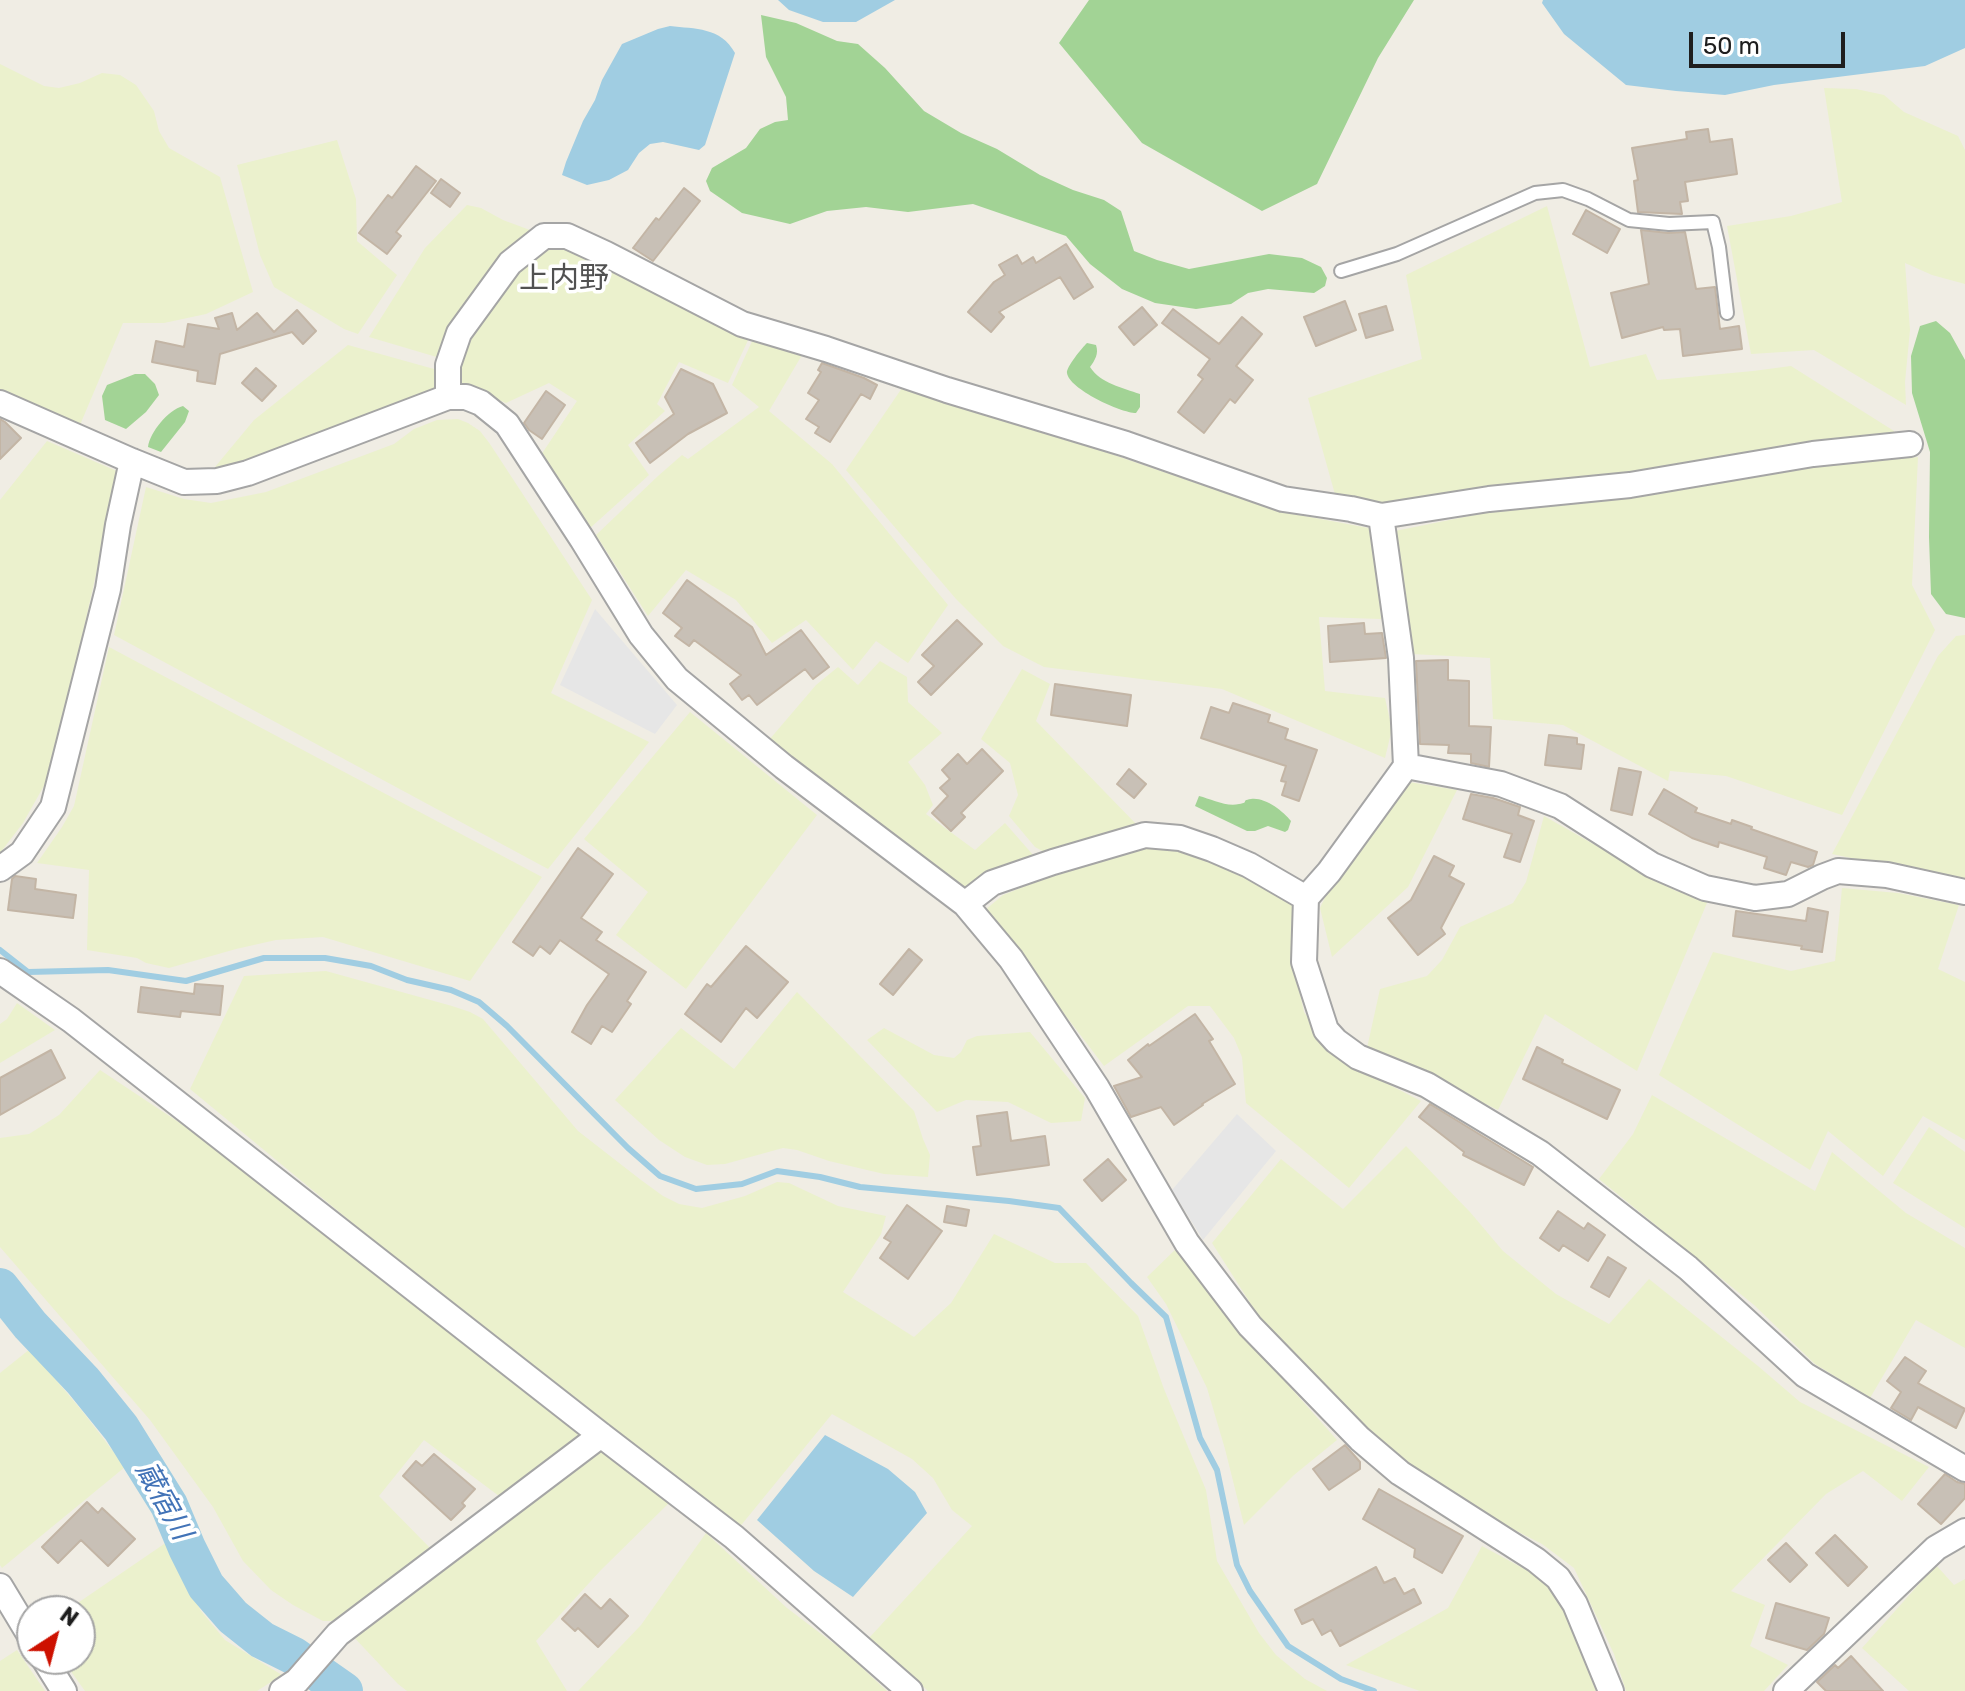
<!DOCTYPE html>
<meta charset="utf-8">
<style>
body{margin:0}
#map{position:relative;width:1965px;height:1691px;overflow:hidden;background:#f0ede4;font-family:Rubik,sans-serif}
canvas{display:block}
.north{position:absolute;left:16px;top:1595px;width:80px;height:80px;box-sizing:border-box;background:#fff;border:2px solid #a5a5a5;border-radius:50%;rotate:36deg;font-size:22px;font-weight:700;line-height:32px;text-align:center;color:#1e1e1e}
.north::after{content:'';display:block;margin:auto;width:28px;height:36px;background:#cd1100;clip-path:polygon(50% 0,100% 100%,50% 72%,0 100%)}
.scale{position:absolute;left:1689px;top:32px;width:156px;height:36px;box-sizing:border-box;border:4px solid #1e1e1e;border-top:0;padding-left:10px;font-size:24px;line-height:28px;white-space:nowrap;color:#1e1e1e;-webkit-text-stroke:6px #fff;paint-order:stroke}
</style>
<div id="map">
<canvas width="1965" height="1691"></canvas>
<div class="north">N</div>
<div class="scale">50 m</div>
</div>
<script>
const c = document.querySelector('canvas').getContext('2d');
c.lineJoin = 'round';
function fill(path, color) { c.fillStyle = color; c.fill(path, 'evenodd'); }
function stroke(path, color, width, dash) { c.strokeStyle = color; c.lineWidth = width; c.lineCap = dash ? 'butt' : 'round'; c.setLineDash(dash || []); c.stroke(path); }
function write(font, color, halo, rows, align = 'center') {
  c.font = font + ' Rubik,"Noto Sans JP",sans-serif'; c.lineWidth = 7; c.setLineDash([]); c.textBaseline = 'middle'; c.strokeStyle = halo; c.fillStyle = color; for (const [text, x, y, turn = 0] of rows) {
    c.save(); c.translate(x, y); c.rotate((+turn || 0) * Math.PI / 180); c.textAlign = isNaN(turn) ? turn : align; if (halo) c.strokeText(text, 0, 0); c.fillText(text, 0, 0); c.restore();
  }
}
fill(new Path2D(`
 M0 64 44 86 59 88 80 83 102 73 120 75 136 85 154 111 159 131 169 148 220 177 253 292 206 314 164 323H123L80 425 0 389Z
 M1824 88 1856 89 1884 95 1904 112 1958 136 1965 150V284L1932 275 1905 263 1910 330 1905 382 1906 405 1814 350 1751 354 1727 226 1791 216 1842 202Z
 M337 140 356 199 357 241 397 275 358 334 344 329 274 287 260 255 237 165Z
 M467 205 481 208 503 220 538 233 440 358 369 337 425 248Z
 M1547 206 1590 367 1646 354 1657 380 1753 371 1791 366 1894 431 1895 440 1380 507 1336 498 1308 398 1422 359 1406 275Z
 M547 246 574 247 750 336 728 383 679 362 657 404 665 411 628 445 649 475 589 529 541 455 577 401 549 383 506 403 459 384 458 360 470 332 519 269Z
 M754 337 802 355 769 411 832 464 948 605 908 663 876 641 853 670 806 620 772 643 736 600 686 570 648 616 596 535 658 476 682 455 688 459 759 407 732 385Z
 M348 345 434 369 438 392 241 464 215 467 254 420Z
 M902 388 1070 440 1278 511 1374 529 1381 619 1319 617 1325 691 1385 698 1392 729 1385 758 1222 689 1044 667 1003 646 956 599 846 470Z
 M458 419 468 423 480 431 490 444 592 600 551 693 649 742 548 869 114 635 146 487 184 499 211 503 266 492 394 444 414 429 437 420Z
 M47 441 119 472 59 739 45 784 23 823 0 853V500Z
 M1918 457 1912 585 1935 630 1842 815 1726 776 1670 771 1668 781 1563 725 1493 719 1490 658 1411 654 1395 531 1494 511 1638 495 1815 465Z
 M1965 635V882L1832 854 1938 656 1956 636Z
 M109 647 542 877 470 981 323 937 276 940 236 949 169 968 146 963 137 958 87 950 89 870 37 863 62 827 74 806Z
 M880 661 907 677 908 702 942 733 908 762 925 785 933 805 926 814 975 850 1005 823 1034 856 989 878 960 889 856 806 790 758 769 740 816 685 838 667 858 685Z
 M1022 669 1050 684 1036 721 1138 826 1048 854 1035 847 1009 816 1018 795 1010 763 981 739Z
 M690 712 817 815 686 989 616 935 648 892 584 839Z
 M1409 782 1457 790 1408 887 1332 957 1320 908 1328 891Z
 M1544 816 1676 891 1709 898 1637 1071 1545 1014 1498 1110 1367 1048 1380 989 1427 976 1442 960 1460 927 1513 903 1526 882Z
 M1140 846 1187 852 1245 878 1295 907 1294 967 1304 1012 1322 1039 1345 1062 1421 1101 1349 1188 1246 1103 1242 1057 1234 1038 1210 1006H1188L1104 1066 985 910 1003 895 1063 871Z
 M1842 888 1898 893 1959 905 1938 969 1965 982V1140L1923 1116 1883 1176 1828 1131 1810 1170 1659 1075 1713 952 1791 971 1835 961Z
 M326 971 452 1006 470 1012 483 1019 578 1131 641 1180 663 1196 679 1204 702 1208 745 1196 777 1182 789 1183 838 1206 886 1216 881 1234 843 1292 914 1337 951 1303 994 1234 1055 1263H1086L1138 1316 1164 1389 1206 1490 1217 1561 1259 1633 1276 1655 1305 1679 1327 1691H928L869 1638 972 1526 952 1510 933 1478 912 1459 832 1414 738 1529 446 1300 190 1089 244 976Z
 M797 992 914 1111 923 1139 930 1155 928 1177 884 1174 829 1161 797 1150 783 1148 725 1164 707 1165 685 1157 659 1140 615 1100 681 1028 734 1069Z
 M17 1003 55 1030 0 1063V1024L7 1019Z
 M884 1028 934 1055 954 1058 961 1052 967 1040 977 1036 1030 1032 1085 1098 1081 1121 1051 1123 1008 1102 966 1100 937 1112 867 1040Z
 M100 1070 189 1129 580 1434 503 1499 424 1440 379 1496 431 1549 340 1621H323L293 1605 271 1590 243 1561 213 1507 150 1420 0 1247V1138L29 1134 59 1115Z
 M1652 1095 1815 1191 1832 1152 1906 1213 1965 1248V1348L1916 1320 1870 1398 1815 1364 1754 1305 1599 1179 1633 1134Z
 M1929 1127 1965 1152V1228L1893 1183Z
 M1406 1146 1470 1212 1503 1251 1556 1294 1609 1324 1649 1279 1758 1366 1800 1402 1929 1467 1902 1501 1863 1471 1826 1494 1731 1591 1765 1605 1750 1646 1788 1665 1764 1691H1626L1614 1654 1574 1568 1542 1544 1458 1501 1404 1462 1270 1334 1212 1243 1281 1159 1343 1209Z
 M1179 1246 1220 1308 1337 1440 1294 1475 1244 1525 1225 1449 1207 1388 1166 1304 1147 1277Z
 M30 1349 83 1412 125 1467 2 1568 0 1565V1373Z
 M599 1448 670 1502 601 1570 536 1641 567 1691H407L398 1684 349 1632Z
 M706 1533 787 1608 845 1652 887 1691H578L641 1625Z
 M167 1542 201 1611 225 1640 282 1675 257 1691H85L62 1659H80V1611H66Z
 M1482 1546 1530 1572 1550 1589 1565 1614 1596 1691H1420L1346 1665 1448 1608Z
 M1936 1565 1954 1585 1965 1579V1691H1909L1862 1648Z
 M17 1650 45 1691H0V1661Z`), '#ebf1cd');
fill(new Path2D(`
 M1089 0H1414L1378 58 1317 184 1262 211 1142 143 1059 43Z
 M761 15 796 23 837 41 858 44 885 68 924 111 961 133 997 149 1040 175 1073 190 1104 200 1121 211 1134 251 1157 260 1189 269 1269 254 1302 258 1321 267 1327 278 1325 286 1314 293 1268 289 1248 293 1231 304 1196 309 1155 303 1122 289 1090 264 1066 236 973 204 908 212 866 207 827 211 790 224 742 213 710 191 706 181 712 168 746 148 760 129 775 122 788 120 786 97 766 57Z
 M1936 321 1950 333 1965 360V618L1946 614 1931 594 1929 537 1930 452 1912 393 1911 356 1920 326Z
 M1087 343 1096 345C1099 354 1095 360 1090 367 1100 383 1123 388 1140 394V407L1136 413C1121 413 1069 389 1067 373 1066 367 1082 348 1087 343Z
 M135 374H145L155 384 159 395 146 412 126 429 105 420 102 396 107 385Z
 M183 406 189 411 185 422 161 452 148 447C150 432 168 410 183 406Z
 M1199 796C1211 799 1226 807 1239 804 1251 802 1239 801 1251 799 1265 797 1283 811 1291 821L1288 830 1285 832 1268 826 1255 831H1247L1195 806Z`), '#a2d395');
fill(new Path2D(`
 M595 609 677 705 655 734 560 685Z
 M1237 1114 1276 1151 1203 1240 1172 1190Z`), '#e6e6e6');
fill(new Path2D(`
 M778 0H895L856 22H823L789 10Z
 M1543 0H1965V48L1925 66 1774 85 1725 95 1676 91 1626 85 1564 34 1542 3Z
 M670 26C695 29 721 27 735 53L705 145 699 150 663 142 650 144 639 153 628 170 609 180 587 185 562 175 566 162 583 121 595 100 602 80 622 44 658 29Z
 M825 1435 888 1469 915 1492 927 1513 853 1597 814 1571 757 1520Z`), '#a0cde2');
stroke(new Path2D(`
 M0 950 28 972 108 970 186 981 264 958H325L371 966 407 980 451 990 479 1002 507 1026 628 1148 660 1176 696 1189 742 1184 777 1171 820 1177 860 1187 1009 1201 1059 1208 1131 1283 1166 1317 1200 1438 1217 1470 1237 1565 1250 1591 1288 1646 1341 1679 1374 1691`), '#a0cde2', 6);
stroke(new Path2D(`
 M0 1287 30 1325 83 1381 121 1428 169 1505 187 1548 206 1586 233 1617 262 1640 294 1656 344 1691`), '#a0cde2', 38);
const building = new Path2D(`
 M1708 129 1710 142 1732 139 1737 174 1685 182 1688 201 1680 202 1682 214 1638 212 1634 181 1638 180 1632 148 1687 139 1686 132Z
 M416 166 436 181 396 232 401 236 387 254 359 233 388 195 392 198Z
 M441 179 460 193 450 207 431 193Z
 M684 188 700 201 653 261 633 248 656 218 659 220Z
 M1586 210 1620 229 1607 253 1573 234Z
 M1641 230 1668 233 1685 232 1696 289 1715 287 1720 329 1739 326 1742 349 1683 356 1680 329 1664 330 1663 327 1622 338 1611 293 1649 284Z
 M1066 244 1093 287 1074 299 1060 277 999 312 1004 317 991 332 968 312 994 282 1005 275 999 265 1017 255 1022 264 1033 257 1036 263Z
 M1345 301 1356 330 1316 346 1304 317Z
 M1386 306 1393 330 1366 338 1359 314Z
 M1142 307 1157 325 1134 345 1119 327Z
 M1173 309 1219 344 1242 317 1262 334 1236 366 1253 380 1235 403 1230 399 1204 433 1178 412 1203 379 1198 375 1210 359 1162 323Z
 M297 310 316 331 303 344 292 332 220 354 215 384 197 381 198 371 152 362 156 341 184 347 188 324 219 329 215 318 232 313 237 330 257 313 274 332Z
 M822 363 864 378 877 385 870 399 861 394 830 442 815 433 819 427 806 419 819 400 808 393 821 372 818 370Z
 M256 368 276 386 262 401 242 383Z
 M681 369 713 384 727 413 688 434 650 463 636 443 674 414 665 397Z
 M546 391 565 405 542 439 529 430 524 423Z
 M0 419 5 422 21 438 0 459Z
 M687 580 752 627 766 655 801 630 829 667 813 679 805 669 757 705 749 695 742 700 730 684 741 675 694 640 689 646 675 636 682 628 663 613Z
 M957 620 982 644 931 695 918 682 934 666 922 655Z
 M1364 623 1365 634 1382 633 1386 658 1330 662 1328 626Z
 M1448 660V680L1469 681V726L1491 727 1489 767 1471 763V754L1448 753 1449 745 1420 744 1416 661Z
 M1055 684 1131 695 1127 726 1051 715Z
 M1233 703 1270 715 1268 722 1288 729 1285 739 1317 750 1299 801 1282 795 1286 782 1281 781 1286 766 1201 738 1211 707 1229 713Z
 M1549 735 1577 738V744L1584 745 1581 769 1545 765Z
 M982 749 1003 771 961 813 965 817 951 831 932 813 948 796 940 788 950 779 942 770 958 754 967 764Z
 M1619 768 1641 772 1632 815 1611 810Z
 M1129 769 1146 784 1134 798 1117 784Z
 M1664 789 1697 808 1695 812 1731 824 1732 820 1752 827 1751 829 1817 852 1813 865 1808 867 1791 862 1786 875 1764 868 1767 857 1719 842 1718 847 1692 838 1649 814Z
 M1471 794 1493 798 1520 807 1518 815 1534 821 1520 862 1504 857 1512 834 1463 819Z
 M578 848 613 874 581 918 602 932 596 940 646 972 627 1001 631 1004 612 1032 602 1026 591 1044 572 1032 587 1005 609 974 560 940 550 954 540 946 533 956 513 942Z
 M1434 856 1454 866 1449 876 1464 884 1441 928 1445 934 1418 955 1388 918 1411 900Z
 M15 876 36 879 35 889 76 895 73 918 8 910 12 879Z
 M1808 908 1828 912 1822 952 1801 949 1802 946 1733 936 1736 911 1806 921Z
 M746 946 788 982 757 1018 746 1008 721 1042 685 1014 707 984 711 987Z
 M909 949 922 960 893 995 880 984Z
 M195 984 223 986 220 1015 181 1011 180 1017 138 1012 141 987 194 994Z
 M1195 1014 1213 1039 1209 1041 1235 1084 1202 1104 1203 1105 1174 1125 1161 1107 1131 1117 1114 1086 1142 1077 1128 1060 1148 1044 1149 1046Z
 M1537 1047 1563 1060 1562 1063 1620 1090 1607 1119 1523 1079Z
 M51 1050 65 1078 0 1115V1078Z
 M1430 1104 1533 1167 1524 1185 1463 1155 1464 1152 1419 1117Z
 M1007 1112 1011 1141 1045 1136 1049 1165 977 1175 973 1147 981 1146 977 1116Z
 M1108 1159 1126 1180 1102 1201 1084 1180Z
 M907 1205 942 1231 908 1279 880 1258 891 1242 884 1238Z
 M947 1206 969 1210 966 1226 944 1222Z
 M1558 1211 1584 1229 1588 1223 1605 1235 1588 1261 1563 1245 1559 1251 1540 1238Z
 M1608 1257 1626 1268 1609 1297 1591 1287Z
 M1905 1357 1926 1371 1918 1383 1965 1409 1956 1428 1918 1407 1911 1420 1891 1408 1901 1392 1887 1381Z
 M1345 1445 1360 1462V1469L1329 1490 1313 1469Z
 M434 1454 475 1489 462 1503 465 1506 451 1520 403 1476 416 1461 422 1466Z
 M1945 1474 1957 1482 1965 1484V1498L1941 1524 1918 1504Z
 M1379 1489 1463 1536 1442 1573 1414 1557 1415 1549 1363 1519Z
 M87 1502 98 1513 102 1508 135 1539 108 1566 81 1540 58 1563 42 1547Z
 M1835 1535 1867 1567 1848 1586 1816 1553Z
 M1786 1543 1807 1565 1790 1582 1768 1560Z
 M1376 1567 1384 1583 1395 1578 1404 1594 1414 1589 1421 1603 1340 1646 1331 1630 1322 1635 1313 1619 1302 1624 1295 1610Z
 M585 1594 601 1609 610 1599 628 1616 598 1647 578 1628 575 1631 562 1619Z
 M1776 1603 1829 1618 1824 1634 1807 1650 1766 1638Z
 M1851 1656 1883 1691H1826L1817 1682 1835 1665 1838 1668Z`);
fill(building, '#c8c0b6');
stroke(building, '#c3b5a5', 2);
const service = new Path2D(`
 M1341 271 1397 254 1535 193 1563 190 1588 199 1629 220 1669 224 1713 222 1719 247 1727 313`);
const minor = new Path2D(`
 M448 397V365L459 333 510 263 544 236H567L606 254 742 324 826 349 947 390 1126 444 1283 499 1351 509 1381 516 1401 658 1406 766 1329 872 1306 898 1304 962 1326 1030 1336 1041 1358 1057 1427 1085 1540 1153 1688 1268 1805 1375 1965 1469
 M0 403 132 461 184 482 217 481 248 473 448 397H466L481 403 507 424 582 539 641 635 677 679 784 767 965 904 1011 959 1097 1088 1187 1243 1250 1326 1360 1439 1400 1473 1536 1560 1558 1578 1575 1604 1611 1691
 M1381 516 1489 499 1630 485 1813 454 1910 444
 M1406 766 1501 784 1560 806 1652 865 1705 888 1755 898 1788 894 1822 877 1838 871 1887 875 1965 892
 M0 869 22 853 53 807 108 589 118 525 132 461
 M965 904 992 883 1053 862 1145 835 1180 838 1212 849 1249 865 1306 898
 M0 971 71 1020 601 1435 734 1537 910 1691
 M0 1586 32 1639
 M44 1659 64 1691
 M282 1691 297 1681 338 1634 601 1435
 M1786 1691 1936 1548 1965 1531`);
stroke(service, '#a5a5a5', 16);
stroke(minor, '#a5a5a5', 28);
stroke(service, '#fff', 12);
stroke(minor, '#fff', 24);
write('italic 28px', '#4273b7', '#fff', [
 ["蔵宿川",163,1501,61]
]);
write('30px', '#515151', '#fff', [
 ["上内野",564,279]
]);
</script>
